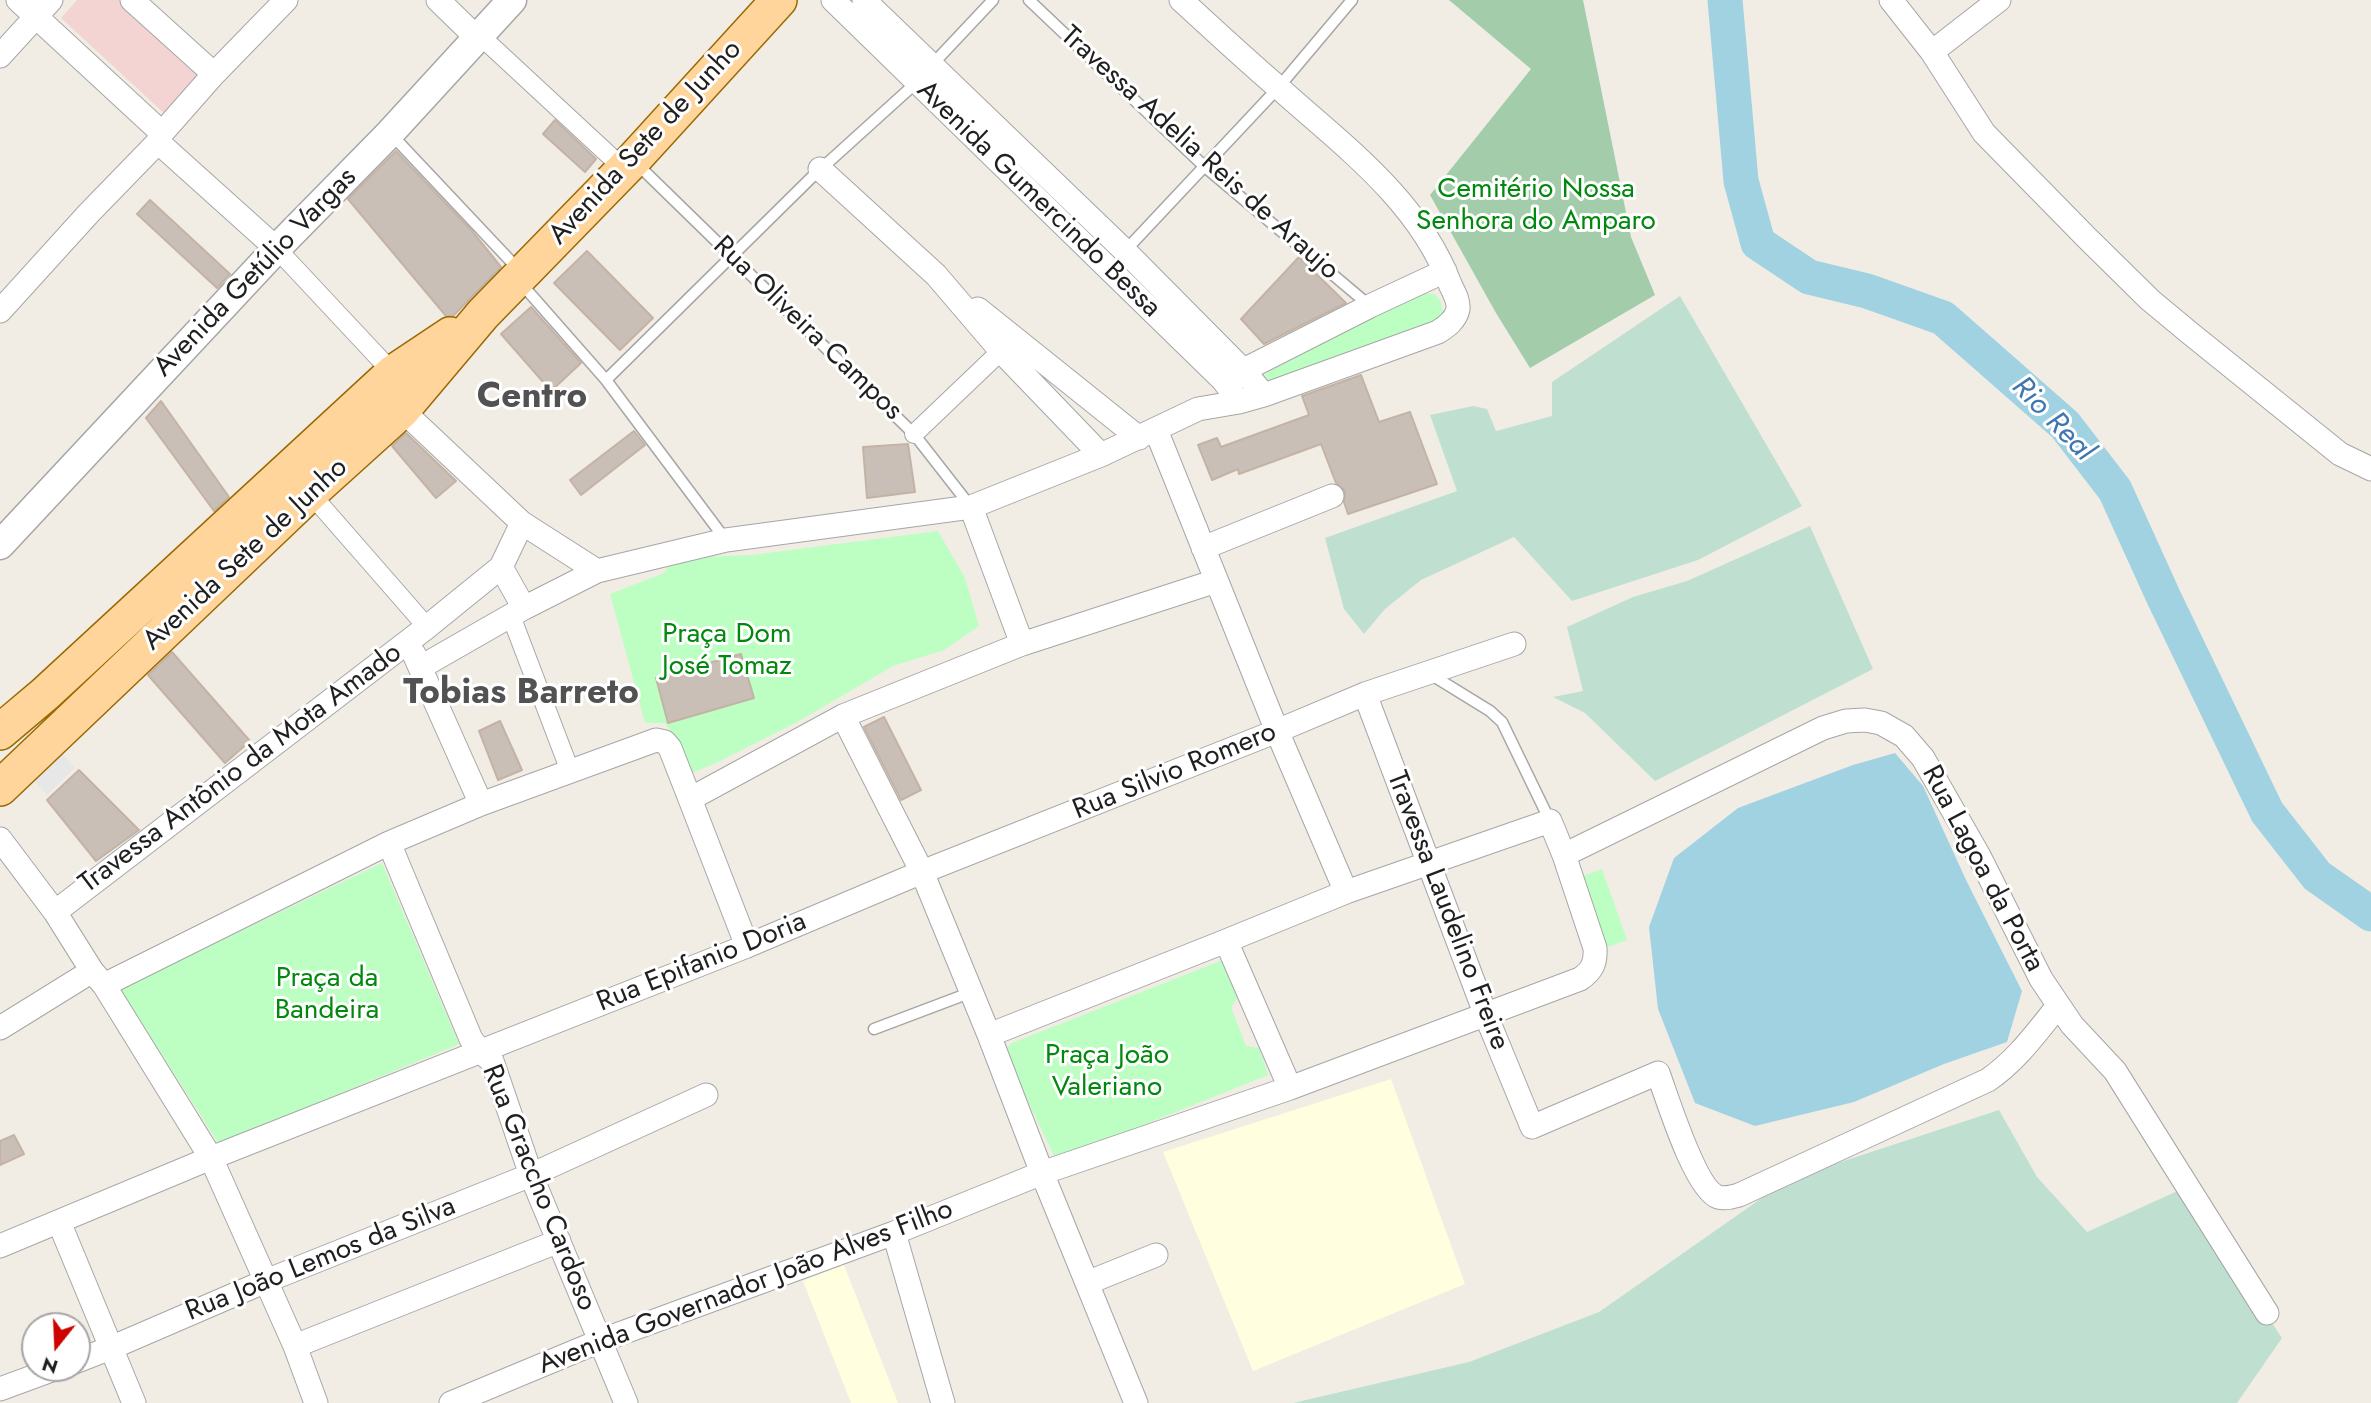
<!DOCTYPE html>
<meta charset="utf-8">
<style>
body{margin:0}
#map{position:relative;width:2371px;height:1403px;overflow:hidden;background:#f1ede4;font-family:Jost,sans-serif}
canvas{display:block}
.north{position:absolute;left:21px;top:1312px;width:70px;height:70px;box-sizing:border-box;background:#fff;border:2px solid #a5a5a5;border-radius:50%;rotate:198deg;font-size:19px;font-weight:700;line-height:28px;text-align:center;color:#1f1f1f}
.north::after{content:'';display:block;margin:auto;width:24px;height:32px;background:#ce0300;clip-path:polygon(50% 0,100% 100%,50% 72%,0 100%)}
</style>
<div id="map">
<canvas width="2371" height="1403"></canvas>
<div class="north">N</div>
</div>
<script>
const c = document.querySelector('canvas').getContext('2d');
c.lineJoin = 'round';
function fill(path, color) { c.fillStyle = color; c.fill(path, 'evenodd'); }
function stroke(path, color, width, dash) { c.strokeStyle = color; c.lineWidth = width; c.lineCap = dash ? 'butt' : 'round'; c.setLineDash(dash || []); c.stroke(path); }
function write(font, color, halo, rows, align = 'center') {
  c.font = font + ' Jost,sans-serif'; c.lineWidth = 6; c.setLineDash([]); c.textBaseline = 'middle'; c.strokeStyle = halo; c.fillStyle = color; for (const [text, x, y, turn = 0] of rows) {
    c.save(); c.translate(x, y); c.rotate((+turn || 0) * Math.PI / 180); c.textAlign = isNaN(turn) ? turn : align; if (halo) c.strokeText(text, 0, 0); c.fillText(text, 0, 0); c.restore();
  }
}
fill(new Path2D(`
 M77 0H122L204 77 167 116 61 18Z`), '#f3d4d2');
fill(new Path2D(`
 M1391 1079 1465 1284 1253 1371 1163 1152Z
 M844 1265 898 1403H851L803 1281Z`), '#ffffdf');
fill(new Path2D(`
 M1680 296 1802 506 1698 560 1572 601 1514 537 1421 580 1385 609 1364 634 1344 609 1325 538 1457 491 1430 415 1473 406 1487 409 1496 431 1552 416V382Z
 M1810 526 1873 669 1655 781 1585 713 1553 697 1583 691 1567 627 1633 597 1687 581Z
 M1999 1110 2037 1177 2087 1232 2182 1189 2282 1338 2237 1403H1293L1469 1362 1599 1312 1789 1179Z`), '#bfe0d1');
fill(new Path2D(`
 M1449 0H1583L1631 237 1655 295 1530 368 1496 313 1430 195 1531 69Z`), '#a3ccaa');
fill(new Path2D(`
 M1418 293 1435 294 1441 302 1443 313 1436 323 1268 381H1263L1262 377 1272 370Z
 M938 531 965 578 979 626 944 650 893 666 799 721 716 763 692 773 678 742 665 723H645L610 594 664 573 674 558 752 555Z
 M382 863 459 1044 219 1144 120 989Z
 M1602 869 1627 940 1605 948 1580 877Z
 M1223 960 1238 998 1231 1007 1246 1046 1259 1048 1268 1075 1056 1160 1004 1051 1012 1043Z`), '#bdfec3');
fill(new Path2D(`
 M59 750 75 768 47 795 31 778Z`), '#e7e7e7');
fill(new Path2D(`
 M1895 753 1923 786 1967 882 2022 991 2007 1042 1944 1064 1854 1102 1755 1126 1695 1103 1658 1009 1649 927 1674 858 1738 808 1853 765Z`), '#a1d2e2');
stroke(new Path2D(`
 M1725 0 1741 181 1758 243 1809 277 1867 291 1943 318 2065 425 2115 490 2164 598 2267 812 2317 876 2371 914`), '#a1d2e2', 35);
const building = new Path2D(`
 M555 120 596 159 585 172 543 134Z
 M396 151 472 231 501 267 453 316H446L348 199Z
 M150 200 230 274 217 288 137 214Z
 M587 251 653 318 620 350 554 283Z
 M1299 257 1346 303 1264 344 1241 319Z
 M531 307 581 363 551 391 501 334Z
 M1361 375 1379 422 1410 412 1437 484 1348 514 1344 502 1345 491 1336 483 1321 444 1239 474 1238 469 1212 480 1198 445 1217 438 1221 447 1309 415 1302 396Z
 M161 401 229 497 214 511 146 418Z
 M634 431 645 445 581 495 570 480Z
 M406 433 456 481 436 498 392 446Z
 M908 444 915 492 867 498 863 447Z
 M172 652 250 741 225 763 148 675Z
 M741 654 754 698 668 723 656 678Z
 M884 717 921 790 901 800 864 727Z
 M500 721 522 770 498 780 479 731Z
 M79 770 139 830 96 861 47 800Z
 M14 1135 24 1154 0 1165V1141Z`);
fill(building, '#c9bfb7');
stroke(building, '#c4b3a5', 2);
const service = new Path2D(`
 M1029 0 1205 167 1370 306
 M930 67 993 0
 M390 133 520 271
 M636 163 914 434 971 507
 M1124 252 1278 88 1352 0
 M519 281 606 380 725 539
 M606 380 812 177 917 82
 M1430 674 1490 711 1502 722 1550 821
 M874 1029 972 992`);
const pedestrian = new Path2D(`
 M477 38 487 42 624 169
 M277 249 393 373
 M914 434 1001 351
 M310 493 427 627
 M511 616 570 771`);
const minor = new Path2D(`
 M18 0 162 133
 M132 0 214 74
 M438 0 477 38
 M833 0 1223 380 1239 402
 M864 0 1125 251 1244 371 1264 395
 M1891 0 1932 52 1984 133 2086 237 2150 300 2191 334 2340 454 2371 469
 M1932 52 1999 0
 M0 56 51 0
 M158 142 277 249
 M820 169 936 275 1001 351 1101 455
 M978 309 1139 438
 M0 311 89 213 158 142 162 133 214 74 286 0
 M1232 376 1370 306 1445 271
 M402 410 522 523 597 571
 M1156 430 1277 731 1346 892
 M971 507 1101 455 1198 409 1239 402 1264 395 1438 332C1446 327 1456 320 1458 309 1459 300 1453 291 1450 284 1419 201 1344 146 1280 89 1246 60 1214 30 1181 0
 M1203 548 1332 496
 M501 567 524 608
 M1022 644 1216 581
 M414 654 481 804
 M1365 694 1485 1013 1532 1127 1658 1073C1667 1097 1695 1189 1718 1197 1725 1199 1732 1197 1739 1195L1988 1080C2017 1060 2036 1033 2058 1006
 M843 716 922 872 989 1035 1042 1173 1136 1403
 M690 799 747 946
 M0 839 55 912 92 971 104 985 211 1158 295 1346 316 1403
 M389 843 471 1039 481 1052 492 1061 531 1175 626 1403
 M1564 855 1823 728 1846 721 1865 720 1881 723 1904 736 1923 758 1979 856 2041 979 2072 1025 2115 1071 2267 1313
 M55 912 427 627 501 567 522 523
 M1226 941 1346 892 1550 821 1564 855 1595 948C1596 963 1592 971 1580 979L1290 1088
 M104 985 389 843 481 804 656 740 665 742 670 748 690 799 843 716 1022 644 971 507 726 540 597 571 524 608 421 667
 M0 1028 92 971
 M59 1222 134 1403
 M894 1233 943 1403
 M0 1246 211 1158 747 946 922 872 1277 731 1365 694 1514 644
 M1087 1283 1156 1255
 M295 1346 559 1241
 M77 1361 113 1347 266 1281 531 1175 706 1095
 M0 1389 57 1368
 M451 1403 600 1341 894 1233 1042 1173 1290 1088 1226 941 989 1035`);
const tertiary = new Path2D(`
 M0 545 283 242 390 133 512 0`);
const primary = new Path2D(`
 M0 732 45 694 393 373 450 335
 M0 788 310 493 402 410 483 314 633 160 779 0`);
stroke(service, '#a6a6a6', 13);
stroke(pedestrian, '#a6a6a6', 20);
stroke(minor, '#a6a6a6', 25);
stroke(tertiary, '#a6a6a6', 31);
stroke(primary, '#9a6900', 38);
stroke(service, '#fff', 10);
stroke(pedestrian, '#fff', 18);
stroke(minor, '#fff', 23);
stroke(tertiary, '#fff', 28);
stroke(primary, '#ffd59b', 35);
write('28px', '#1f1f1f', '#fff', [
 ["Avenida Sete de Junho",646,143,-47],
 ["Travessa Adelia Reis de Araujo",1199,154,42],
 ["Avenida Gumercindo Bessa",1038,200,44],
 ["Avenida Getúlio Vargas",256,273,-46],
 ["Rua Oliveira Campos",807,329,44],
 ["Avenida Sete de Junho",246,555,-43],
 ["Travessa Antônio da Mota Amado",241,769,-37],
 ["Rua Silvio Romero",1175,772,-22],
 ["Rua Lagoa da Porta",1982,869,62],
 ["Travessa Laudelino Freire",1447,911,69],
 ["Rua Epifanio Doria",702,963,-22],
 ["Rua Graccho Cardoso",538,1188,68],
 ["Rua João Lemos da Silva",321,1260,-22],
 ["Avenida Governador João Alves Filho",746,1288,-21]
]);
write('28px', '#02880e', '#fff', [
 ["Cemitério Nossa",1536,190],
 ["Senhora do Amparo",1536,222],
 ["Praça Dom",727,635],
 ["José Tomaz",727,667],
 ["Praça da",327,979],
 ["Bandeira",327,1011],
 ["Praça João",1107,1056],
 ["Valeriano",1107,1088]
]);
write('italic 30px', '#4076b0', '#fff', [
 ["Rio Real",2052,420,46]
]);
write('bold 35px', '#525252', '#fff', [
 ["Centro",532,399],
 ["Tobias Barreto",521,695]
]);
</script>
